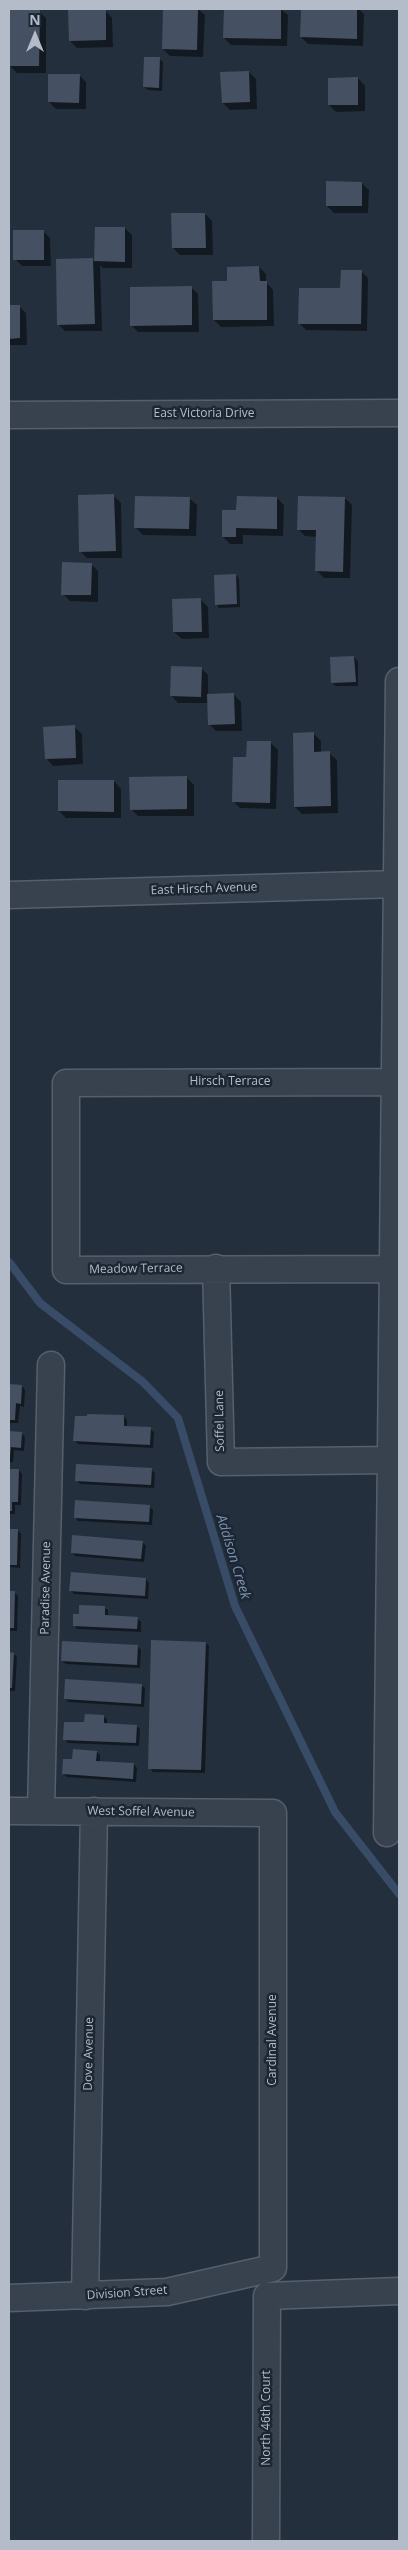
<!DOCTYPE html>
<style>
body{margin:0}
#map{position:relative;width:408px;height:2550px;overflow:hidden;background:#242f3e;font-family:"Open Sans",sans-serif}
canvas{display:block}
.frame{position:absolute;inset:0;border:10px solid #b4bcc9;pointer-events:none}
.north{position:absolute;left:10px;top:10px;width:50px;height:50px;-webkit-text-stroke:4px #1d2633;paint-order:stroke;rotate:0deg;font-size:14px;font-weight:700;line-height:20px;text-align:center;color:#b4bcc9}
.north::after{content:'';display:block;margin:auto;width:18px;height:22px;background:#b4bcc9;clip-path:polygon(50% 0,100% 100%,50% 72%,0 100%)}
</style>
<div id="map">
<canvas width="408" height="2550"></canvas>
<div class="frame"></div>
<div class="north">N</div>
</div>
<script>
const c = document.querySelector('canvas').getContext('2d');
c.lineJoin = 'round';
function fill(path, color) { c.fillStyle = color; c.fill(path, 'evenodd'); }
function stroke(path, color, width, dash) { c.strokeStyle = color; c.lineWidth = width; c.lineCap = dash ? 'butt' : 'round'; c.setLineDash(dash || []); c.stroke(path); }
function write(font, color, halo, rows, align = 'center') {
  c.font = font + ' "Open Sans",sans-serif'; c.lineWidth = 5; c.setLineDash([]); c.textBaseline = 'middle'; c.strokeStyle = halo; c.fillStyle = color; for (const [text, x, y, turn = 0] of rows) {
    c.save(); c.translate(x, y); c.rotate((+turn || 0) * Math.PI / 180); c.textAlign = isNaN(turn) ? turn : align; if (halo) c.strokeText(text, 0, 0); c.fillText(text, 0, 0); c.restore();
  }
}
fill(new Path2D(`
 M164 9H198L205 15 203 57 170 56 163 49Z
 M225 9H281L288 15 287 46 231 45 224 38Z
 M302 9H359L364 14 363 46 308 44 301 37Z
 M105 10 112 18 113 47 77 48 70 41Z
 M9 11H39L46 18V73H17L10 66Z
 M159 59 163 62 162 91 148 90 144 87Z
 M249 72 256 79 257 109 230 110 223 103Z
 M79 75 86 82V109H56L49 102Z
 M358 78 365 86V111L336 112 329 105Z
 M362 183 369 190 368 213H334L327 206Z
 M205 214 212 221 213 255H180L173 248Z
 M96 228H125L132 235V268H103L100 265 102 331H65L58 324 93 260 96 262Z
 M43 231 50 238 51 266H22L15 259Z
 M259 267 266 274V282L273 290 274 326 221 327 214 320 228 282Z
 M361 271 368 278 367 331 306 330 299 323Z
 M191 287 198 294 199 332H138L131 325Z
 M9 297 10 306H19L26 313 27 345H9Z
 M114 496 121 503 122 558H87L80 551Z
 M189 498 197 505 196 536 143 535 136 528Z
 M277 498 284 505 283 536 243 535V544H230L223 537 238 512Z
 M345 498 352 505 350 578H324L317 571 318 537 305 536 298 529Z
 M91 564 98 571V602L70 601 63 594Z
 M236 575 239 579 240 607 219 608 216 604Z
 M201 600 208 607 209 638 182 639 174 632Z
 M354 657 358 661V686H336L332 683Z
 M201 668 208 675V695H234L241 702 242 731H216L209 724V703H178L171 695Z
 M74 727 82 734 83 764 53 766 46 758Z
 M314 734 321 741V753H329L337 760 338 813 302 814 295 807Z
 M271 743 278 750 276 809 240 808 233 801 247 759Z
 M186 777 194 785V816H138L131 809Z
 M114 781 121 789V818H66L59 811Z
 M9 1386H22L25 1390 24 1407 20 1406 18 1423H9Z
 M124 1416 127 1420V1427L150 1429 154 1432 153 1448 78 1444 75 1441Z
 M9 1433H21L25 1437 24 1451 14 1450 13 1462H9Z
 M9 1470H19L22 1474 21 1505H15V1514H9Z
 M151 1470 155 1473 154 1488 80 1484 77 1480Z
 M149 1506 153 1510 152 1525 78 1521 75 1517Z
 M9 1530H18L21 1534 20 1568 9 1567Z
 M142 1542 146 1546 144 1562 75 1556 72 1552Z
 M146 1579 149 1583 148 1599 74 1594 70 1590Z
 M9 1592H14L18 1596 17 1631H9Z
 M104 1607 108 1610V1617L137 1618 141 1622V1632L77 1629 74 1625 80 1616Z
 M206 1643 209 1646 205 1773 153 1772 150 1768Z
 M138 1646 141 1650 140 1668 66 1664 62 1661Z
 M9 1653 14 1654 17 1657 15 1691H9Z
 M141 1685 145 1688 144 1707 69 1702 65 1699Z
 M103 1716 107 1719V1725L136 1726 140 1729 139 1746 68 1743 65 1740 86 1724Z
 M97 1752 100 1755V1762L134 1764 137 1768 136 1782 67 1777 63 1774 73 1761Z`), '#0007');
stroke(new Path2D(`
 M9 1262 40 1303 143 1382 178 1418 235 1606 335 1812 399 1894`), '#394c67', 8);
fill(new Path2D(`
 M9 9 40 10 39 66H9Z
 M106 9V40L69 41 68 10Z
 M163 9H198L197 50 162 49Z
 M224 9H281V39L223 38Z
 M301 9H357V39L300 37Z
 M144 57H160L159 88 143 87Z
 M249 71 250 102 222 103 220 72Z
 M48 74H80L79 103 48 102Z
 M358 77V105H328V78Z
 M326 181 362 182V206H326Z
 M171 213H205L206 248H172Z
 M95 227H125V262L94 261Z
 M13 230H44V260H13Z
 M93 258 95 324 57 325 56 259Z
 M259 266 260 281H267V320H213L212 281H227V267Z
 M341 270H362L361 324H298L299 288H340Z
 M192 286V325L130 326V287Z
 M9 305H20V338L9 339Z
 M114 494 116 551 79 552 78 495Z
 M135 496 190 497 189 529 134 528Z
 M237 496 277 497V529L236 528V537H222V510H236Z
 M298 496 345 497 343 572 315 571 316 530H297Z
 M62 562 92 563 91 595H61Z
 M236 574 237 604 215 605 214 575Z
 M201 598 202 632H173L172 599Z
 M354 656 356 682 331 683 330 657Z
 M171 666 202 667 201 697 170 696Z
 M234 693 235 724 208 725 207 694Z
 M75 725 76 758 45 759 43 727Z
 M314 732V752L330 751 331 806 294 807 293 733Z
 M247 741H271L270 803 232 802 233 757H246Z
 M187 776V809L130 810 129 777Z
 M58 780H114V812L58 811Z
 M9 1384 22 1385 21 1404 16 1403 15 1420H9Z
 M87 1414 124 1415V1426L151 1427 150 1445 73 1441 75 1416H87Z
 M9 1431 22 1432 21 1448 11 1447 10 1457Z
 M76 1464 152 1468 151 1485 75 1481Z
 M9 1469H19L18 1502H12V1511H9Z
 M75 1500 150 1505 149 1522 74 1518Z
 M9 1529H18L17 1565H9Z
 M72 1535 143 1541 141 1559 71 1553Z
 M71 1572 146 1578 145 1596 69 1591Z
 M9 1591H15L14 1628H9Z
 M79 1605 105 1606V1615L138 1617 137 1629 73 1626V1614H79Z
 M151 1640 206 1642 201 1770 148 1769Z
 M62 1641 138 1645 137 1665 61 1661Z
 M9 1652 14 1653 12 1688H9Z
 M65 1679 142 1684 141 1704 64 1699Z
 M85 1714 104 1715V1723L137 1725 136 1743 63 1740 64 1722H84Z
 M73 1749 97 1751 96 1761 134 1763 133 1779 62 1774 63 1759H72Z`), '#455162');
const street = new Path2D(`
 M9 415 399 413
 M9 895 399 884
 M216 1268 221 1462 391 1460
 M393 1269 66 1270V1083L395 1082
 M9 1811 273 1813V2268L167 2292 9 2298
 M41 1811 51 1365
 M387 1833 399 681
 M85 2296 94 1811
 M266 2541 267 2296 399 2291`);
stroke(street, '#565f6c', 29);
stroke(street, '#38414e', 26);
write('12px', '#b4bcc9', '#1d2633', [
 ["East Victoria Drive",204,414],
 ["East Hirsch Avenue",204,889,-2],
 ["Hirsch Terrace",230,1082],
 ["Meadow Terrace",136,1269,-1],
 ["Soffel Lane",220,1421,-91],
 ["Paradise Avenue",46,1588,-89],
 ["West Soffel Avenue",141,1812,1],
 ["Cardinal Avenue",273,2040,-90],
 ["Dove Avenue",89,2054,-89],
 ["Division Street",127,2293,-4],
 ["North 46th Court",267,2418,-90]
]);
write('italic 14px', '#7c92b1', '#1d2633', [
 ["Addison Creek",233,1557,73]
]);
</script>
